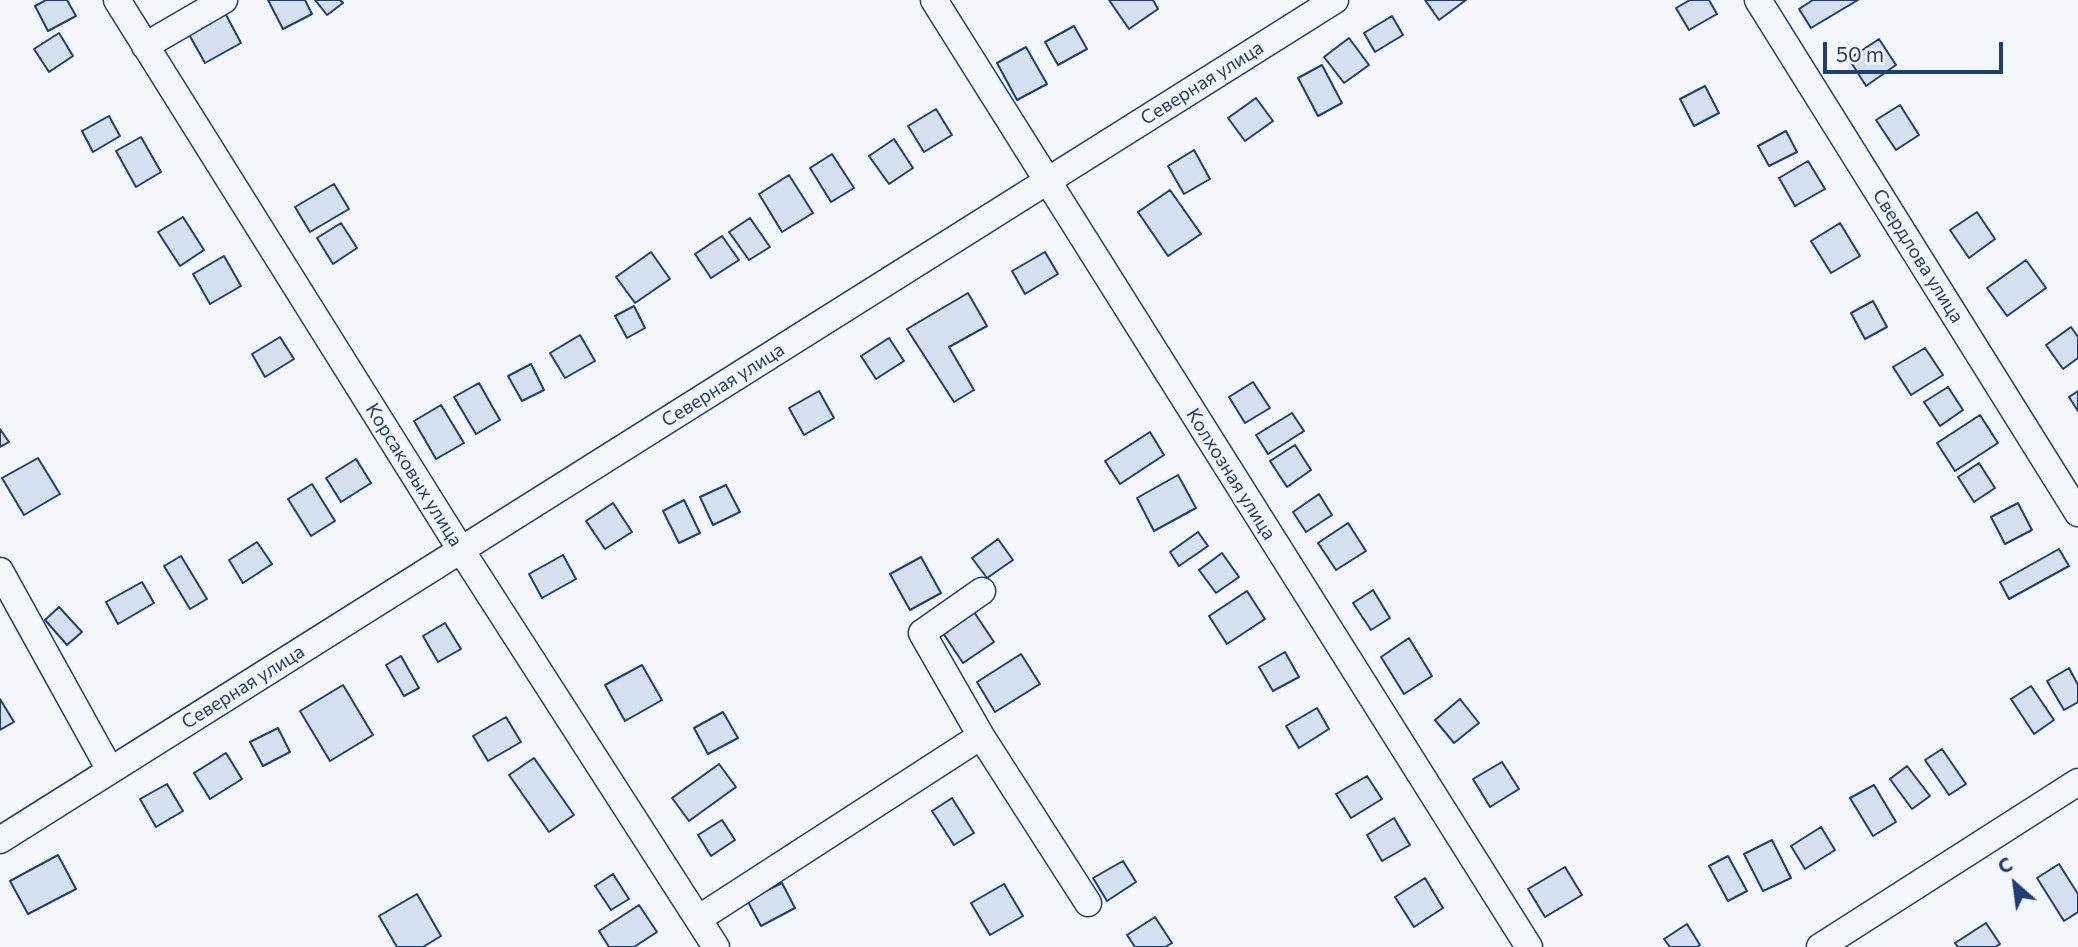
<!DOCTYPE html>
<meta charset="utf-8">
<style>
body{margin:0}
#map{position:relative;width:2078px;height:947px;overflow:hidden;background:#f4f7fb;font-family:Commissioner,sans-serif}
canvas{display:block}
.north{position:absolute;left:1980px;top:849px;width:70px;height:70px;-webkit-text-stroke:5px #f4f7fb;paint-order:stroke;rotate:332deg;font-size:19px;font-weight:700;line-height:28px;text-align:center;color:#1d3f73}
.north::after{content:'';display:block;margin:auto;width:24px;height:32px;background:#1d3f73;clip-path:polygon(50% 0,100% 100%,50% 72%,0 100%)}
.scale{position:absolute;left:1823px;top:42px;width:180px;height:32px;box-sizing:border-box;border:4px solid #1d3f73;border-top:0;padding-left:9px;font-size:21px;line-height:24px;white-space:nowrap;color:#1d3f73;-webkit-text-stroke:5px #f4f7fb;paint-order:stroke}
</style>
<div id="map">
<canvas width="2078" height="947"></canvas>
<div class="north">С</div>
<div class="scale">50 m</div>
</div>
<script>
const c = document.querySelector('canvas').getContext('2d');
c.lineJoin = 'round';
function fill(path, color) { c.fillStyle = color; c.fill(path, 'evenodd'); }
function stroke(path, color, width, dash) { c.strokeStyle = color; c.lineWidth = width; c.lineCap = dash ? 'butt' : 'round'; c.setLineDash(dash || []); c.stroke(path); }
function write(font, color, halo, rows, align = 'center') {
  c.font = font + ' Commissioner,sans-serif'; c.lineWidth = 5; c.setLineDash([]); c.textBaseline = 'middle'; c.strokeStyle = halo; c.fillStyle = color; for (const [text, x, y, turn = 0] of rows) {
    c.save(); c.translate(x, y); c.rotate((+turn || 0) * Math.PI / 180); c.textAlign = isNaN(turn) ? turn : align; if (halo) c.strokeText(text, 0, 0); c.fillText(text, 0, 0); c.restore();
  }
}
const building = new Path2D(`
 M46 0H67L76 16 48 31 35 6Z
 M268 0H305L312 14 283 29Z
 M315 0H340L343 3 327 15Z
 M1109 0H1153L1158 9 1129 29Z
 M1425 0H1466L1439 20Z
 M1690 0H1709L1717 14 1689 30 1676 8Z
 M1813 0H1858L1811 28 1799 9Z
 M224 11 241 43 205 63 187 31Z
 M1392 16 1403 35 1375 52 1364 33Z
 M1074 26 1087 49 1058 65 1045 42Z
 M59 33 73 56 49 72 34 49Z
 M1349 38 1369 65 1344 83 1324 57Z
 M1879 39 1896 65 1866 86 1849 59Z
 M1026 47 1047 84 1017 100 997 63Z
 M1322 65 1342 103 1318 116 1298 78Z
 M1705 86 1719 113 1694 126 1680 99Z
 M1256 98 1273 121 1245 141 1228 118Z
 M1900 105 1919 135 1896 150 1876 120Z
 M936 109 952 135 924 152 908 126Z
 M109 116 120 136 93 152 82 131Z
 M1786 131 1797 152 1769 166 1758 146Z
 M141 137 161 172 136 187 116 151Z
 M894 139 913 168 889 184 869 156Z
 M1194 150 1210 179 1184 194 1168 166Z
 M832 154 854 188 831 202 810 168Z
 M1808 161 1825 189 1795 206 1779 178Z
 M789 175 813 213 782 232 759 194Z
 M334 184 349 209 310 232 295 207Z
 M1170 190 1201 234 1168 256 1138 212Z
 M1977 212 1995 239 1969 258 1950 230Z
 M183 217 204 250 180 266 158 232Z
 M750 218 770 247 749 260 729 232Z
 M341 223 357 248 333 264 317 238Z
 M1840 223 1860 256 1831 273 1811 241Z
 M722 236 739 260 711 278 695 254Z
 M651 252 670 279 635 303 616 277Z
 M1045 252 1058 274 1025 294 1012 271Z
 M224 256 241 286 210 304 193 274Z
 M2026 260 2046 288 2007 316 1987 288Z
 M968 293 987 326 949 347 974 390 954 402 907 329Z
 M1873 301 1887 327 1865 339 1851 313Z
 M634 306 645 328 627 338 615 316Z
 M2071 327 2078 337V358L2063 369 2046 345Z
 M580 335 595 361 565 378 550 353Z
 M280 337 294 359 265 377 252 354Z
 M889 338 904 361 876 379 861 356Z
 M1925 348 1943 375 1911 395 1893 367Z
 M531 364 544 390 522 401 508 376Z
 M1253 382 1270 408 1245 423 1229 397Z
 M479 383 500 420 476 434 454 397Z
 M1948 387 1963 410 1940 426 1924 402Z
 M819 391 834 418 804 435 789 408Z
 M2078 391V411L2069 397Z
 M441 405 464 443 436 459 414 421Z
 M1292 413 1304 431 1268 454 1256 435Z
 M1980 415 1998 443 1955 471 1937 443Z
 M0 429 9 442 0 447Z
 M1150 432 1164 455 1120 484 1105 461Z
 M1295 445 1311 470 1287 487 1270 461Z
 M38 458 60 494 24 515 2 478Z
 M356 459 371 483 341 502 326 478Z
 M1979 463 1995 488 1974 502 1958 477Z
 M1178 475 1196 508 1154 531 1137 498Z
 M312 484 335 521 311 536 288 499Z
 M726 485 740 512 713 525 700 497Z
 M1319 494 1332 515 1306 532 1293 512Z
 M684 500 700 533 679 543 663 511Z
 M613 503 632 532 605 549 586 521Z
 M2018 503 2032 530 2005 544 1991 517Z
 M1348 523 1366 551 1336 570 1318 543Z
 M1198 532 1208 546 1179 566 1170 552Z
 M998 539 1013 560 987 578 972 558Z
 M257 542 272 564 243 583 229 560Z
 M2059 549 2069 566 2009 599 2000 582Z
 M1222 553 1239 577 1216 593 1199 570Z
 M563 555 576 579 542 598 529 574Z
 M181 556 207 599 190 609 164 566Z
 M921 557 941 593 910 610 890 574Z
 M142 582 154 603 118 624 106 602Z
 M1373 590 1390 618 1371 630 1353 603Z
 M1247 591 1265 619 1227 644 1209 616Z
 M59 607 82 632 67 645 45 620Z
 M974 612 994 642 963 663 943 633Z
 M445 623 461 649 438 662 423 636Z
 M1409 638 1432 676 1404 694 1381 657Z
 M1285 652 1299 677 1273 691 1259 667Z
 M1021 654 1040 684 995 712 977 682Z
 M401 656 419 688 404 696 386 665Z
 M642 665 662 700 625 721 605 685Z
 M2069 668 2078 685V702L2064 710 2047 681Z
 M343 685 373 735 330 761 300 711Z
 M2031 686 2054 720 2034 734 2011 699Z
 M0 699 14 722 0 730Z
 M1460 699 1479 723 1454 743 1435 720Z
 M1317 708 1329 729 1299 748 1286 726Z
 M723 712 738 738 708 754 694 728Z
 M506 717 521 742 488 761 473 736Z
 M278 728 290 752 263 766 250 742Z
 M1942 749 1966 784 1949 795 1925 760Z
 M226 753 242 779 210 799 194 773Z
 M534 758 574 815 549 832 509 775Z
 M1502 762 1519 789 1490 807 1473 779Z
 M719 764 736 787 689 821 672 798Z
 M1907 766 1930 796 1912 809 1890 779Z
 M1367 776 1382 799 1351 818 1336 794Z
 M167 784 183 811 156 827 140 799Z
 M1874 785 1896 822 1873 836 1850 798Z
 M952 798 974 833 954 845 932 811Z
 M1394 818 1410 845 1382 861 1367 835Z
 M722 820 735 840 711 856 698 835Z
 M1821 827 1835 850 1805 869 1791 846Z
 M1772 840 1791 878 1763 891 1744 854Z
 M58 855 76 889 28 914 10 881Z
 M1728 856 1747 891 1728 901 1709 866Z
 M1123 861 1136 882 1107 901 1093 878Z
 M2059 864 2078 894V912L2064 921 2037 878Z
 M1565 867 1582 895 1545 917 1528 889Z
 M613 874 629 899 611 910 595 886Z
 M1425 878 1443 908 1414 927 1395 897Z
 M782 883 795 908 761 926 747 900Z
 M1004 884 1023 916 990 935 971 903Z
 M417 894 441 936 423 947H397L379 916Z
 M639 905 657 932 634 947H609L599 931Z
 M1155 917 1172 943 1165 947H1135L1127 935Z
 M1986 923 2000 944 1995 947H1958L1955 943Z
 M1687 924 1700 945 1697 947H1670L1664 939Z`);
fill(building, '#d5e0f0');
stroke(building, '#1d3f73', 2);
const minor = new Path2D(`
 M117 0 461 550 716 947
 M934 0 1529 947
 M1758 0 2078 513
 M145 46 224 0
 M0 571 110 770
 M982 591 922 633 981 736 1088 903
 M0 840 1335 0
 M698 919 981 736
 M1820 947 2078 782`);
stroke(minor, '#1d3f73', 29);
stroke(minor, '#f4f7fb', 26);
write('19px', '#1d3f73', '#f4f7fb', [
 ["Северная улица",1202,83,-32],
 ["Свердлова улица",1918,256,58],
 ["Северная улица",723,385,-32],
 ["Колхозная улица",1231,474,58],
 ["Корсаковых улица",414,475,58],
 ["Северная улица",243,687,-32]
]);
</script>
